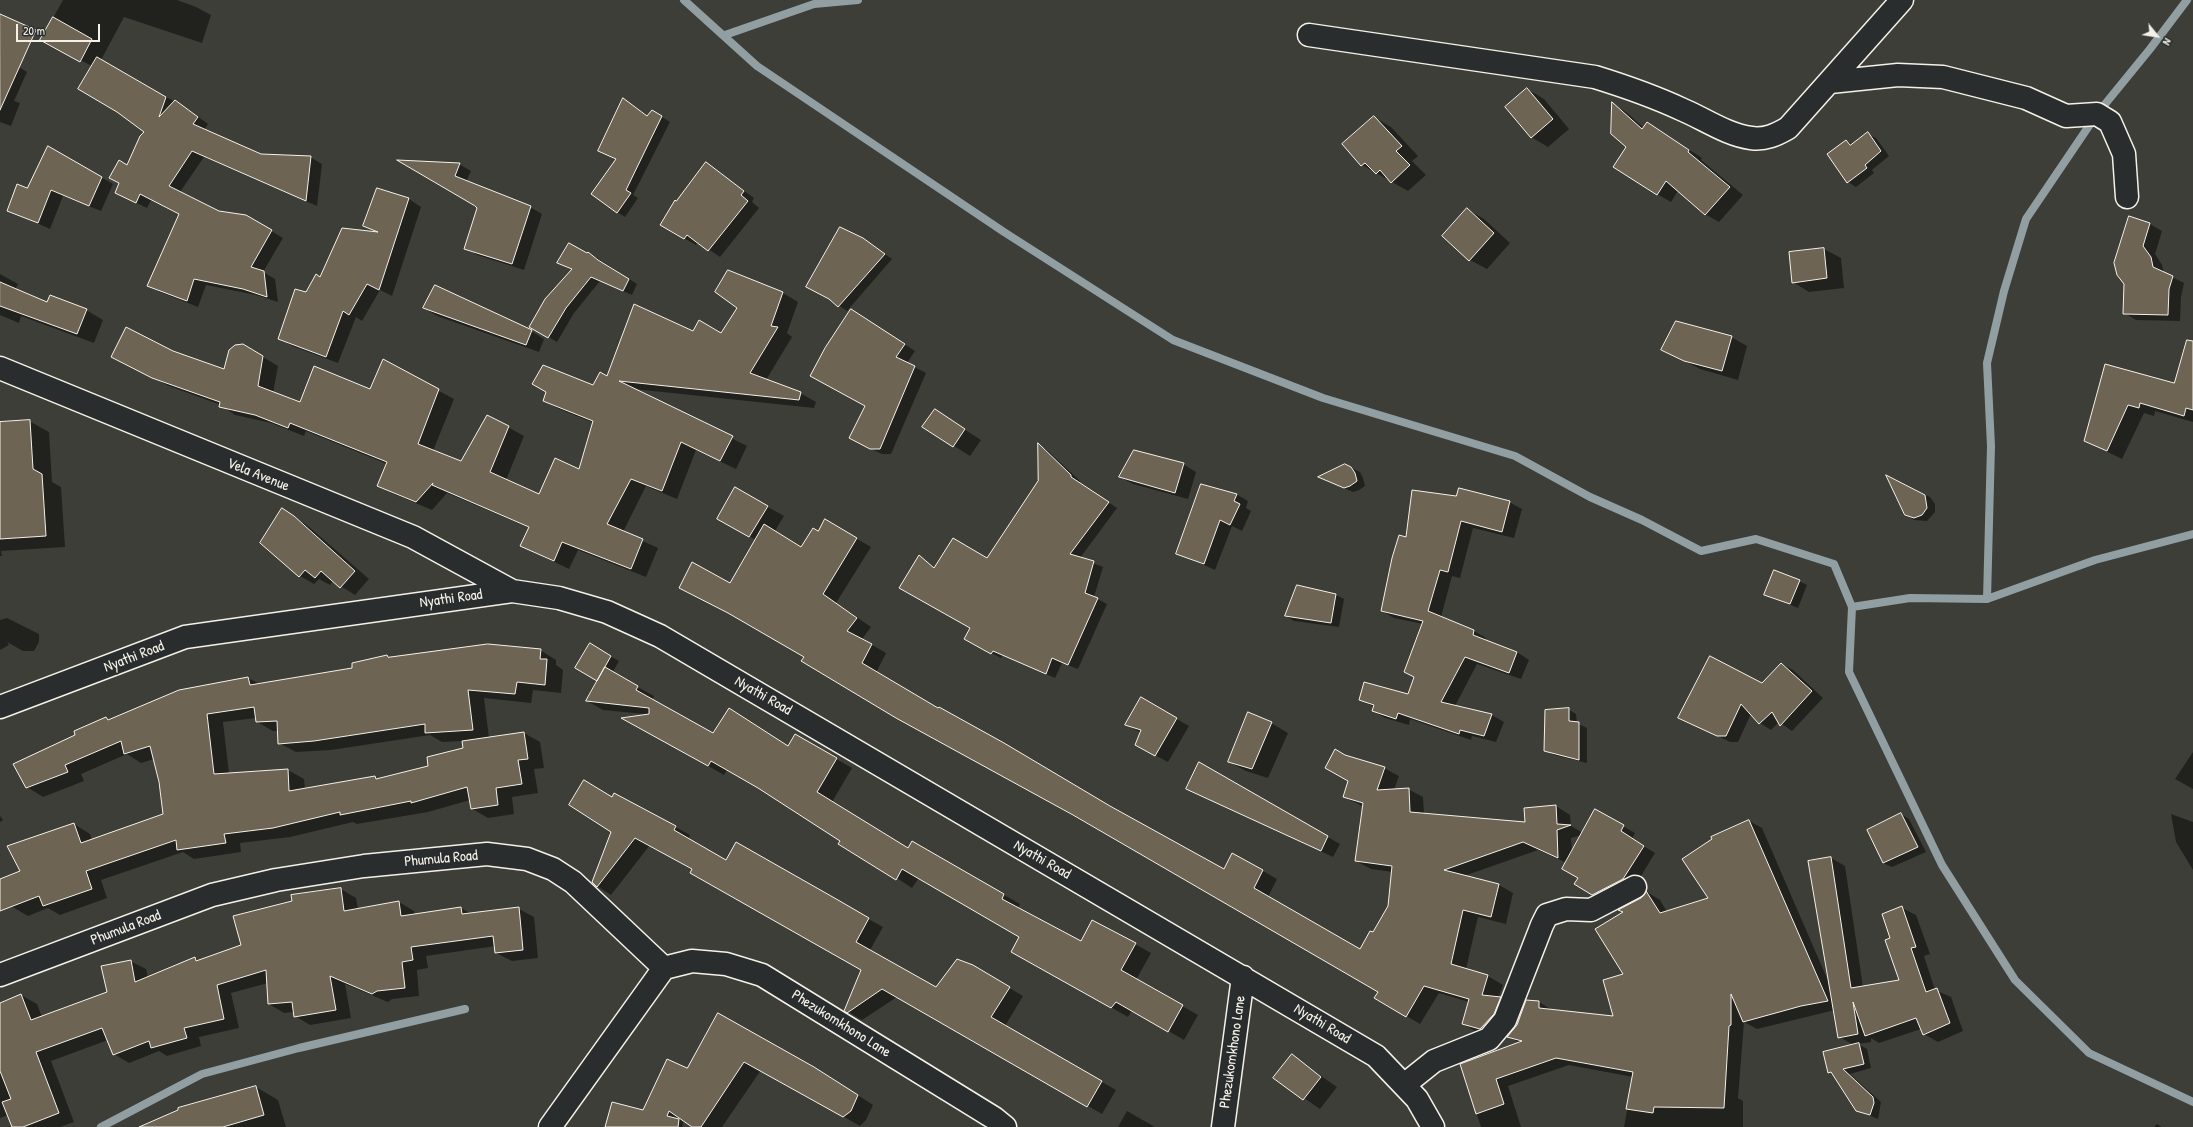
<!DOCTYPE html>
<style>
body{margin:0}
#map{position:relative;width:2193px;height:1127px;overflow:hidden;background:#3e3e39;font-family:"Patrick Hand",sans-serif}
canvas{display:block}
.north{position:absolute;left:2137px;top:16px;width:40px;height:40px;-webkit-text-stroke:3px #2a2d2e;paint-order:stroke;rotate:120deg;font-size:11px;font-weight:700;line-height:16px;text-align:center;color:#f4f1e8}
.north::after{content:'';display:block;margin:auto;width:14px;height:18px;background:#f4f1e8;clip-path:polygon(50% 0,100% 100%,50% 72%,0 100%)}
.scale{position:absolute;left:16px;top:24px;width:84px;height:18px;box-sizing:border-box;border:2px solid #f4f1e8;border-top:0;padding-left:5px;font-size:12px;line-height:14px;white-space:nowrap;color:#f4f1e8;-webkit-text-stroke:3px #2a2d2e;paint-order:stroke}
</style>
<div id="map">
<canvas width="2193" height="1127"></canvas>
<div class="north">N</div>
<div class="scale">20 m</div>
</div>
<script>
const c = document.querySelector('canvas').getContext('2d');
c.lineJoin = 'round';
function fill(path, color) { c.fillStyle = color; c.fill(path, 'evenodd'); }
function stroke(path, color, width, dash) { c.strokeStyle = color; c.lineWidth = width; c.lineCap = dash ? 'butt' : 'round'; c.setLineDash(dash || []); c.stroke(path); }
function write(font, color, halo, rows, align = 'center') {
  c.font = font + ' "Patrick Hand",sans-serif'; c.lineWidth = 3.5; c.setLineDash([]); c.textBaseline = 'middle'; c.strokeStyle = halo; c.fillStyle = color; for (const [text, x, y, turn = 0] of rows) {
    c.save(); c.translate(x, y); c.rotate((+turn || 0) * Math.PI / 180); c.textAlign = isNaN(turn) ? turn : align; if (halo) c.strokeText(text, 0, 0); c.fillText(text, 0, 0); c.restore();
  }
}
fill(new Path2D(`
 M63 0H177L196 7 211 15 202 43 124 17 101 60 186 108 208 124 204 130 260 155 310 157 322 164 317 206 204 157 180 192 219 212 246 216 283 238 263 272 275 279 278 302 256 295 206 285 198 307 160 292 149 286 180 215 151 200 147 208 116 193 145 132 92 66 41 40Z
 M0 63 19 67 27 72 14 101 20 103 11 126 0 122Z
 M1527 89 1544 99 1569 129 1548 147 1531 137Z
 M624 99 648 116 652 111 670 122 633 195 638 198 625 217 617 212V160L607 155Z
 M1613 104 1626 112 1644 128 1648 123 1702 158 1701 160 1743 195 1719 222 1705 214 1678 191 1671 202 1657 194Z
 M1374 117 1391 127 1418 156 1412 161 1426 175 1408 191 1362 165Z
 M1868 134 1876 138 1889 156 1872 170 1874 173 1856 187 1848 182 1847 141 1852 144Z
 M48 147 113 184 101 211 63 196 50 229 8 210 28 189Z
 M401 161 459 164 471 171 466 182 530 207 542 214 524 270 477 255 466 248 478 208Z
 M706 163 754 198 752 202 759 208 720 257 698 242 696 245 661 225Z
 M378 189 409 199 421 207 392 296 380 290 362 321 356 317 338 363 292 346 279 338 306 294 321 278 378 233 365 225Z
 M1467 209 1484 219 1510 243 1487 269 1470 260Z
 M2129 218 2150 224 2162 231 2155 254 2162 265 2164 273 2184 283 2181 297 2180 321 2136 320 2124 313Z
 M871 244 892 259 847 311 831 300Z
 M1824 249 1841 258 1844 288 1809 292 1793 282Z
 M589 253 637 284 632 295 600 281 574 313 557 342 530 326 573 270 559 263Z
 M729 271 783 293 798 302 787 333 792 337 766 380 800 393 816 402 814 408 634 389 747 446 736 469 696 450 677 499 646 486 623 532 658 548 646 577 578 550 569 569 522 546 530 528 447 493 432 510 394 494 378 485 387 464 306 431 304 436 271 423 235 415 221 405 169 386 112 357 172 352 224 371 243 345 278 366 273 393 300 404 371 390 383 361 454 399 433 451 461 462 488 416 524 436 506 480 539 495 579 470 594 423 559 409 544 401 593 386 694 332 722 334 739 308Z
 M0 274 18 284 15 290 48 303 86 310 103 320 94 343 21 316 19 323 0 315Z
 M424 308 531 331 544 339 539 352 437 316Z
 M863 317 915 351 907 363 926 373 891 454H882L861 444 866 406Z
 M1731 337 1747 346 1738 380 1700 369 1663 350Z
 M2106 365 2175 385 2193 379V422L2155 411 2154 416 2144 413 2122 459 2085 441Z
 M936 411 981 440 970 456 924 427Z
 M29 421 49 432 52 482 61 487 65 547 1 551 2 556H0V423Z
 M1039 445 1047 450 1080 481 1079 483 1117 508 1080 558 1103 567 1094 597 1107 604 1078 669 1062 663 1055 678 1003 655 1001 658 965 639 971 628 919 557 935 568 987 560 1039 482Z
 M1183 464 1196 472 1188 499 1133 484 1120 477Z
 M1351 468 1360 472 1363 478 1365 486 1359 490 1353 492 1328 481Z
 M1888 477 1930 497 1935 504V512L1927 521 1914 520 1906 515Z
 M736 489 784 516 775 531 802 548 818 533 840 529 871 547 836 603 871 627 862 639 886 653 876 673 1224 870 1232 855 1263 871 1277 879 1268 897 1360 950 1373 934 1389 907 1393 872 1371 869 1356 861 1364 807 1344 797 1349 781 1344 755 1384 768 1399 776 1394 790 1408 789 1423 797 1424 814 1526 823 1556 806 1570 815 1571 826 1583 833 1596 811 1635 833 1632 839 1655 853 1635 886 1605 901 1575 884 1579 878 1567 863 1538 850 1464 876 1499 885 1513 893 1506 924 1478 917 1466 969 1488 976 1503 985 1498 998 1515 1006 1509 1022 1477 1032 1463 1024 1469 1002 1439 993 1420 1024 1376 998 1379 992 999 773 805 656 731 584 756 540 718 518ZM1582 835 1572 853 1571 838Z
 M1236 494 1248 501 1246 508 1251 511 1242 531 1232 526 1215 570 1177 553Z
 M1509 502 1522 509 1514 538 1473 528 1460 578 1452 576 1441 617 1474 631 1486 638 1485 641 1517 652 1529 660 1521 679 1477 664 1455 706 1492 715 1504 722 1496 742 1472 736 1471 740 1410 719 1409 725 1385 718 1373 711 1374 707 1360 699 1409 696 1415 677 1423 624 1394 618 1382 611 1407 538Z
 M282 510 308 526 369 579 355 595 333 581 330 585 319 579 314 584 300 576Z
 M1799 581 1807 585 1798 608 1765 594Z
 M1297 586 1336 595 1344 599 1339 627 1294 621 1286 616Z
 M7 618 39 634V642L34 651H23L7 642 9 645 0 650V620Z
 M590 645 619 661 612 673 654 696 652 700 713 734 729 709 789 747 795 735 852 768 832 802 908 849 912 842 1020 904 1018 908 1081 942 1135 944 1151 953 1136 980 1198 1015 1184 1040 1132 1010 1128 1017 1012 951 1020 937 919 878 912 888 758 787 727 770 724 775 624 718 645 714 603 710 587 701 599 681 577 668Z
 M540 650 556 660V665L563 670 561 693 533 690 531 703 484 698 489 738 524 733 540 742 544 768 534 769 538 793 512 797 514 814 488 818 471 808 470 800 428 812 357 824 353 822 290 837 240 843 241 852 194 859 183 852 101 880 107 898 60 915 48 908 28 916 11 906 0 889V880L21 872 74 824 90 834 92 840 164 815 154 759 141 763 127 754 81 774 84 781 43 797 27 787 76 735 106 718 110 720 248 678 260 684 353 669 387 656 390 658ZM256 718 257 722 273 731H278L279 743 296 752 331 750 430 735 442 742 463 741 465 749 429 767 379 779 375 777 305 789 304 779 288 770 229 774 223 722Z
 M1782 664 1793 670 1823 698 1792 731 1779 722 1771 730 1760 723 1751 714 1738 742H1730L1680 717 1762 684Z
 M1142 699 1189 726 1168 762 1149 752 1141 733 1127 725Z
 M1568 709 1576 714 1577 723 1587 728V763L1554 755 1545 750Z
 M1271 723 1288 733 1268 778 1246 771 1229 762Z
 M2193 752V789L2175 779Z
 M1199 763 1340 844 1333 857 1188 788Z
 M615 794 690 835 688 839 727 861 852 910 883 927 870 950 936 988 987 975 1023 996 1005 1026 1116 1090 1102 1114 897 997 862 1020 845 1010 862 970 650 845 611 895 597 886 612 832V798Z
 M1901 814 1909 819 1926 852 1892 867 1883 863Z
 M2171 814 2193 822V870L2176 842Z
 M0 816 3 820 0 822Z
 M1749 821 1762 828 1829 983 1831 858 1845 866 1863 987 1900 981 1892 939 1902 908 1916 915 1930 954 1924 956 1935 990 1951 997 1963 1031 1938 1042 1924 1034 1921 1029 1879 1043 1871 1038V1042L1858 1044 1867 1049 1871 1068 1850 1074 1881 1102 1878 1119 1857 1110 1833 1074 1829 1072 1854 1045 1839 1037 1835 1010 1757 1029 1744 1022 1738 1098 1743 1101V1127H1624L1633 1077 1569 1065 1508 1086 1521 1127H1481L1461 1065 1520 1043 1509 1037 1517 1025 1527 1001 1539 1002 1552 1010 1614 1018 1625 975 1624 912 1647 892 1660 900 1667 912 1710 899 1712 837Z
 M341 889 356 898 358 909 399 902 414 911 415 915 461 908 471 914 519 909 534 917 538 958 512 961 496 953V946L426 956 428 968 417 970 419 996 392 999 388 1002 345 984 351 1018 310 1025 295 1016 294 1012 284 1013 269 1004 268 983 231 993 239 1028 199 1037 201 1046 167 1056 159 1051 129 1063 114 1054 108 1040 51 1061 74 1122 60 1127H13L8 1115 0 1118V1004L21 995 37 1004 42 1017 108 992 130 961 146 969 148 978 195 958 199 961 243 945Z
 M718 1014 830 1077 873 1105 866 1120 860 1126 761 1070 722 1127H694L684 1120 682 1127H610L643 1111 687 1069Z
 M1292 1056 1337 1087 1320 1109 1275 1078Z
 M256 1087 278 1100 286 1127H155Z
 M1127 1111 1155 1127H1118Z
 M2157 1124 2162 1127H2154Z`), '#0007');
stroke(new Path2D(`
 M684 0 757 66 1004 232 1173 340 1323 398 1515 456 1590 497 1642 520 1701 551 1756 539 1834 564 1852 607 1849 672 1942 865 2015 980 2089 1053 2193 1102
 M725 35 814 4 858 0
 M1987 599 1991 446 1987 363 2004 291 2026 219 2097 114 2150 49 2187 0
 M1852 607 1910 598 1987 599 2095 560 2193 534
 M101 1127 202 1074 299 1048 465 1009`), '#919fa2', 8);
const building = new Path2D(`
 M0 14 36 30 0 110Z
 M53 17 92 39 80 62 40 40Z
 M97 57 166 97 159 117 175 100 198 117 193 124 261 154 311 156 306 201 192 151 169 186 219 211 246 215 272 230 251 267 264 271 267 297 243 289 194 279 187 301 147 286 179 214 140 194 136 203 115 193 119 183 109 178 119 160 127 165 140 136 144 132 117 112 78 89Z
 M1527 88 1553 119 1531 138 1505 107Z
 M623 98 647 116 652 110 662 116 626 190 631 193 617 213 591 194 616 159 598 151Z
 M1612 102 1642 129 1647 122 1689 150 1688 152 1730 187 1705 215 1666 181 1657 195 1613 167 1626 147 1611 134Z
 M1374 116 1402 146 1396 151 1410 165 1391 183 1380 170 1376 174 1365 163 1361 166 1342 144Z
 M1868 132 1881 151 1865 165 1867 168 1847 183 1827 154 1846 140 1850 145Z
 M48 146 102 177 89 206 51 190 38 223 7 211 17 184 27 188Z
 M397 160 460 163 455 176 531 206 512 264 464 249 477 208 475 206Z
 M706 162 744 191 741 195 748 201 708 251 687 235 684 239 660 225 675 200 676 201Z
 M377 188 409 198 379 290 367 284 349 315 343 311 326 357 278 339 295 289 306 292 316 274 320 277 342 228 378 232 363 226Z
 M1467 208 1494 233 1469 261 1442 236Z
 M2129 216 2150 223 2143 246 2151 257 2153 267 2173 276 2169 289 2168 315 2123 314 2124 284 2117 275 2114 263Z
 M840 227 863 238 885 254 838 307 829 299 806 287Z
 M569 243 587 253 588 252 598 260 629 279 623 291 591 277 566 308 548 338 529 327 545 299 572 269 557 263Z
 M1824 248 1827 278 1792 283 1789 252Z
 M728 270 783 292 771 326 778 327 750 373 801 392 799 400 619 381 733 436 720 461 681 442 662 491 631 479 607 524 643 539 631 569 562 542 554 561 520 546 529 527 432 485 433 483 416 502 377 486 387 462 290 423 288 428 255 415 219 407 220 402 152 378 111 357 126 327 173 351 224 369 229 350 235 345 243 344 263 356 258 386 300 402 314 366 370 389 383 359 439 389 418 444 461 461 487 415 509 426 490 472 539 494 555 458 579 469 593 421 543 401 546 392 532 384 543 365 593 385 600 372 607 376 634 304 693 331 699 320 721 333 737 308 715 292Z
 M0 282 47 302 50 295 87 309 77 334 0 306Z
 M435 285 532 330 526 345 423 308Z
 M851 309 905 344 896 357 915 366 880 449H870L849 438 865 406 810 376 825 348Z
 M1676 321 1732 336 1722 371 1684 361 1661 350Z
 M2187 340 2193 341V410L2186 408 2184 416 2140 403 2139 408 2128 405 2107 451 2084 441 2105 364 2174 383Z
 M935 409 965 429 953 447 922 427Z
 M30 420 33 469 42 474 46 536 0 539V422Z
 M1038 443 1071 475V477L1109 502 1070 554 1094 561 1085 593 1098 598 1068 665 1052 658 1046 674 993 651 991 654 964 639 970 628 899 588 919 555 934 568 953 538 987 558 1038 481Z
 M1134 450 1184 463 1175 493 1119 477Z
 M1345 464 1351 467 1355 473 1357 481 1350 486 1344 488 1318 477Z
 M1886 475 1925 495 1927 508 1922 515 1914 518 1905 515Z
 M1201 484 1237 494 1234 501 1240 504 1230 525 1220 520 1204 564 1176 554Z
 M735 487 768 506 749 537 717 519Z
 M1459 488 1510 501 1502 532 1461 521 1448 572 1440 570 1428 611 1474 630 1473 635 1517 652 1509 673 1465 657 1441 702 1492 714 1484 736 1460 730 1459 734 1398 713 1396 719 1372 711 1374 705 1359 700 1364 682 1408 694 1414 677 1404 672 1423 621 1381 611 1392 558 1399 535 1406 537 1412 490 1456 496Z
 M282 508 294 516 355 571 340 588 321 571 315 578 305 570 299 577 260 543Z
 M825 519 857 538 823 594 857 618 847 631 872 644 862 663 938 708 939 707 1004 743 1110 806 1224 869 1232 853 1263 870 1254 888 1360 949 1370 931 1373 932 1388 906 1392 866 1355 861 1363 803 1343 797 1348 781 1325 768 1335 749 1345 755 1385 767 1377 790 1409 788 1410 812 1525 822 1524 808 1556 805 1557 824 1571 825 1557 830 1558 858 1523 842 1444 870 1499 884 1491 917 1463 910 1451 964 1488 975 1482 995 1501 997 1494 1014 1480 1029 1462 1024 1469 999 1424 986 1406 1017 1374 998 1378 992 1073 815 896 718 801 661 804 657 728 613 679 588 692 562 730 583 764 524 801 547 813 528 818 531Z
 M1774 570 1800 580 1790 604 1764 595Z
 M1297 585 1336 594 1331 623 1285 616Z
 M590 643 611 656 597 681 575 668Z
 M488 644 541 649 540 659H547L545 685 517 682 515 694 468 690 473 730 425 733V724L314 741 278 744 277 721 256 722 254 707 207 714 214 774 288 769 289 791 375 776 376 779 428 766 427 757 463 748 462 741 524 732 528 759 518 760 522 784 496 788 498 805 471 809 467 787 411 803V801L340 815V812L273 828 224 834 226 843 177 850 176 840 86 871 92 889 43 906 39 896 0 911V879L20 871 7 846 74 823 81 843 163 814 159 782 150 746 124 754 121 741 65 765 68 772 26 788 13 764 75 735 74 731 106 717 108 720 179 690 248 677 250 685 352 668V663L387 655 388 657Z
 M1710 656 1762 683 1781 663 1812 691 1780 726 1772 712 1759 724 1741 704 1726 736H1717L1678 718Z
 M605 667 638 686 636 690 713 733 729 708 788 746 795 734 837 758 817 792 908 848 912 841 1004 894 1002 899 1081 941 1092 920 1136 943 1121 970 1183 1005 1168 1032 1116 1002 1111 1008 1011 952 1019 937 902 869 896 880 838 844 840 841 758 788 711 761 708 766 621 718 649 714V708L586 701Z
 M1141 697 1177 718 1155 756 1135 745 1141 730 1125 725Z
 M1569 708V721L1579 722V760L1544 751 1545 710Z
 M1248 712 1272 722 1252 769 1228 762Z
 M1199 762 1328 836 1321 851 1186 789Z
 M584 780 612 797 614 793 676 826 674 830 726 860 736 842 838 900 869 918 856 942 936 987 957 959 973 965 1010 987 991 1017 1102 1081 1087 1107 882 989 847 1013 844 1011 861 970 690 873 692 869 635 838 597 887 592 882 611 832 569 805Z
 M1595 809 1624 825 1621 831 1644 846 1623 879 1592 895 1574 884 1578 878 1562 869Z
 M1901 813 1918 847 1883 863 1867 830Z
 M1749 820 1828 1001 1801 1006 1743 1022 1731 994V1025L1729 1026 1724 1108 1654 1107 1653 1113 1626 1109 1633 1072 1556 1058 1496 1079 1504 1104 1476 1114 1460 1064 1522 1041 1507 1037 1517 1025 1526 1000 1539 1001V1008L1613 1016 1603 980 1623 974 1595 929 1623 912 1618 910 1641 898 1646 891 1660 913 1708 898 1682 859 1712 839 1711 837Z
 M1831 857 1851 988 1899 980 1885 940 1890 938 1882 914 1902 906 1916 947 1911 948 1926 992 1937 988 1950 1023 1923 1035 1916 1018 1865 1036 1853 1002 1858 1034 1838 1038 1808 861Z
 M341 888 344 911 399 901 401 916 461 907 462 914 519 907 523 950 495 953 493 936 411 947 413 960 402 962 405 988 377 991 372 994 330 976 336 1010 294 1017 292 1002 268 1004 266 970 217 985 224 1019 184 1028 187 1038 151 1048 149 1041 113 1055 102 1028 36 1052 59 1113 23 1127H12L2 1102 11 1099 0 1071V1003L21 994 31 1020 107 992 101 966 131 960 135 982 195 957 196 961 241 945 233 916 292 901 291 895Z
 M718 1013 814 1067 858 1095 851 1111 843 1117 744 1062 701 1127H692L669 1111 667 1116 679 1119 678 1127H605L612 1102 643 1110 667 1059 687 1068Z
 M1859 1043 1864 1064 1843 1069 1873 1097 1874 1103 1870 1115 1856 1111 1831 1072 1828 1073 1823 1052Z
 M1292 1054 1321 1077 1303 1100 1273 1078Z
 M256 1086 264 1115 223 1127H139L178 1110V1108Z`);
fill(building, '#6d6454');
stroke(building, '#f4f1e8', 1);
const minor = new Path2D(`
 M1309 35 1595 77C1624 86 1653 96 1681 109 1703 118 1727 135 1751 138 1765 140 1776 135 1788 128L1902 0
 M1830 82 1898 75 1943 77 2026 98 2066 116 2097 114 2110 122 2124 154 2127 197
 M0 368 413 537 512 591
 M0 707 185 637 512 591 559 598 607 612 660 636 1376 1056 1417 1099 1433 1127
 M664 968 692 961 726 964 762 975 994 1118 1005 1127
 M0 975 212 895 276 880 364 866 487 854 527 859 553 869 573 882 664 968
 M1404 1085 1434 1061 1489 1039 1505 1020 1542 925 1547 915 1566 909 1591 910 1635 887
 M550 1127 664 968
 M1223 1127 1243 977`);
stroke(minor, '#f4f1e8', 25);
stroke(minor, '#2a2d2e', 22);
write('15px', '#f4f1e8', '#2a2d2e', [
 ["Vela Avenue",258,475,22],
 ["Nyathi Road",451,599,-8],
 ["Nyathi Road",134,657,-21],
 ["Nyathi Road",763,696,30],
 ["Phumula Road",441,859,-5],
 ["Nyathi Road",1042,860,30],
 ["Phumula Road",126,928,-21],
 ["Phezukomkhono Lane",841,1024,32],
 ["Nyathi Road",1322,1024,31],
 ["Phezukomkhono Lane",1233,1052,-82]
]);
</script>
